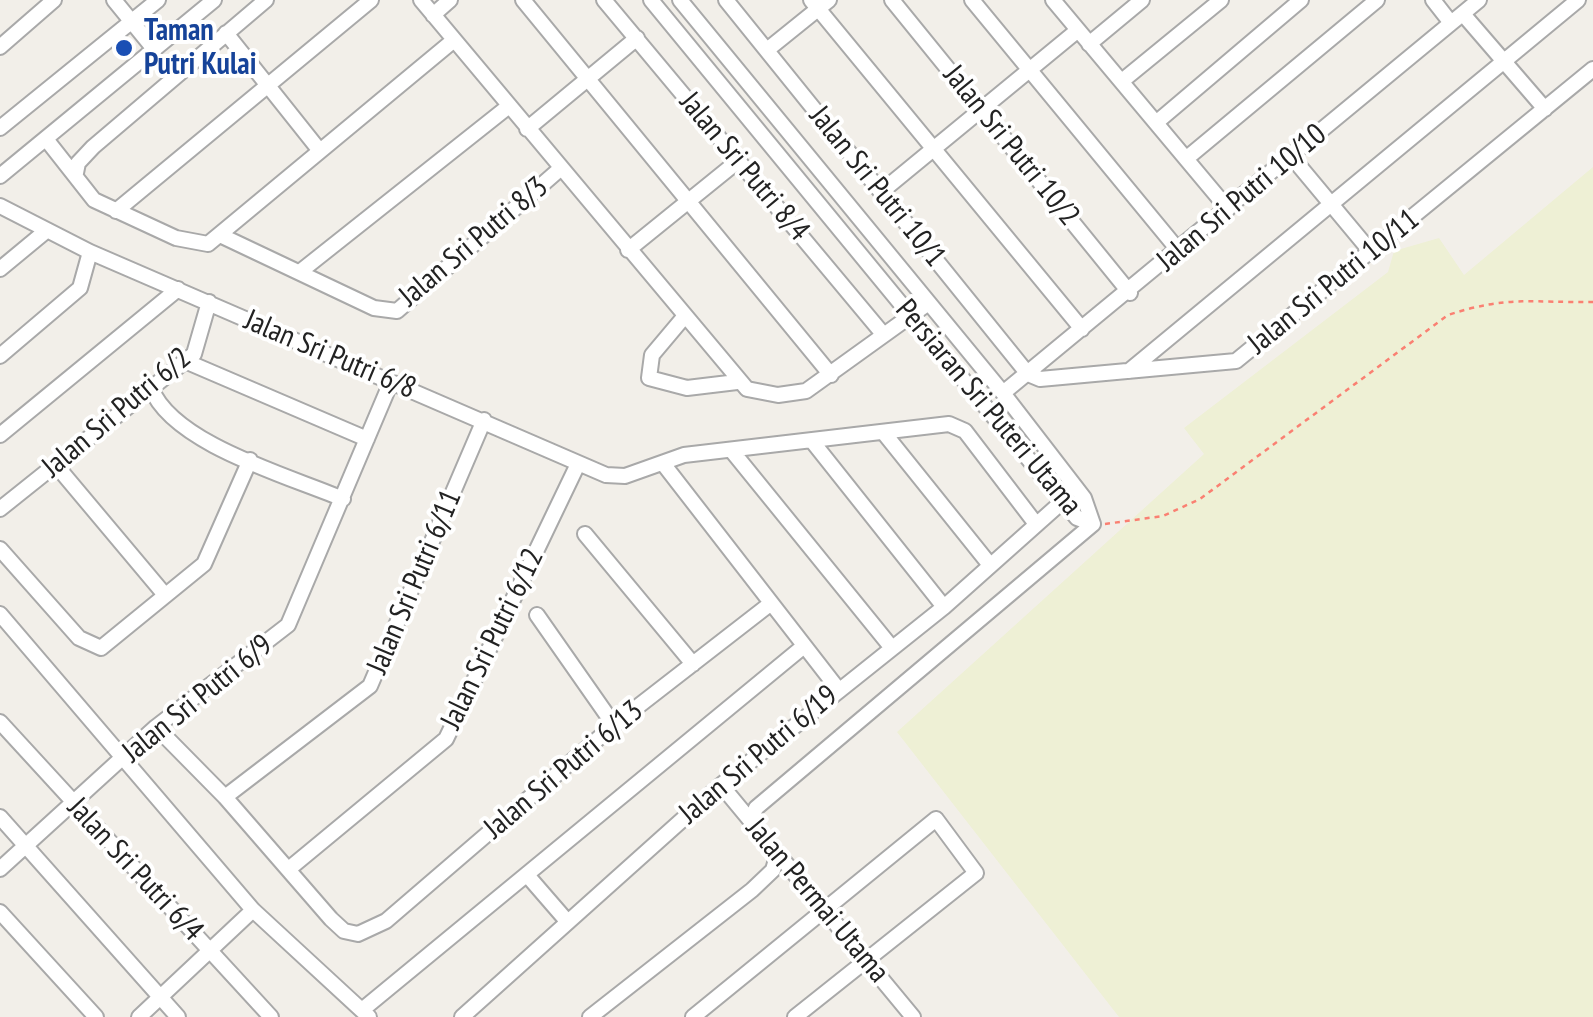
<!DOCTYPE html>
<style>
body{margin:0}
canvas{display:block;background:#f2efe9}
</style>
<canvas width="1593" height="1017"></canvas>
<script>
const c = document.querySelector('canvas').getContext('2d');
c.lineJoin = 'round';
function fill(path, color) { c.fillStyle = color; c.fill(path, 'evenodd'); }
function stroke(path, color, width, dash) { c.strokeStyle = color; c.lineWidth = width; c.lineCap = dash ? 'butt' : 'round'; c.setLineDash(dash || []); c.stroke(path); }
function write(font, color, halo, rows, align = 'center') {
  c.font = font + ' "PT Sans Narrow",sans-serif'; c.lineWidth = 8; c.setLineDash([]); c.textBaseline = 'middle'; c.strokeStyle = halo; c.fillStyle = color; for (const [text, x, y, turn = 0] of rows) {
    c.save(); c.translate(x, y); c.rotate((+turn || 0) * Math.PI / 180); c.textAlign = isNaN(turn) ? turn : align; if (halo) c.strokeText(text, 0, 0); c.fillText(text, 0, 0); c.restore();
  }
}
fill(new Path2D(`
 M1593 167V1017H1119L897 732 1204 454 1184 428 1388 272 1394 251 1439 238 1464 275Z`), '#eef0d5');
const minor = new Path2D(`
 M114 0 154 49
 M421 0 747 389 778 395 806 391 927 304
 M523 0 831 375
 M604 0 883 334
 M651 0 1077 518 1093 524
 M680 0 1003 393 1084 498 1093 524
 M726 0 1028 374 1040 379 1236 361 1593 69
 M811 0 1082 329
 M892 0 1130 293
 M972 0 1179 251
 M1053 0 1228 209
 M1433 0 1451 23
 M1463 14 1545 109
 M433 15 450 0
 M226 33 320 151
 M1089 44 1142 0
 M0 47 54 0
 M767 50 829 0
 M1122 81 1221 0
 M1157 122 1301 0
 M0 128 158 0
 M527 129 637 38
 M46 139 94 200 176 238 208 244 454 40
 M1291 156 1371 252
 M1187 158 1377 0
 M76 173 78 163 93 147 266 0
 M0 176 214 0
 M881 192 1078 30
 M0 206 90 252 606 475 625 476 684 455 949 424 965 431 1036 524
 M116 211 371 0
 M222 236 374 308 397 311 560 169
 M628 250 738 161
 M0 269 46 231
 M301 271 509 106
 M684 317 652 355 649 378 687 388 737 382
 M0 356 80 288 90 252
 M185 361 367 439
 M1129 371 1578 0
 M151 388C173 444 289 476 343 499
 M1003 393 1479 0
 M884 433 990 565
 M0 435 178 289
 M812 441 944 607
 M732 451 892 648
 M55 464 165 595
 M665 466 838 689
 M0 509 194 354 209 302
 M585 534 693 664
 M0 549 79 638 101 648 204 564 250 460
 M0 614 253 910 369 1017
 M537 615 614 725
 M0 722 271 1017
 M156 727 225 797 331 919 344 931 358 934 386 921 614 725 770 604
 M721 785 913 1017
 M225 797 370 686 484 420
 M0 817 178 1017
 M751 821 756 808 1093 524
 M290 868 446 739 577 466
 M0 869 156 727 288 625 391 382
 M527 875 566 920
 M0 912 96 1017
 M362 1010 804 646
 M139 1017 253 910
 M462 1017 721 785 944 607 1063 501
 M590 1017 752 890 773 870 777 856
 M693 1017 936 819 976 873 795 1017`);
stroke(minor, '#a9a9a9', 18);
stroke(new Path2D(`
 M1105 524 1163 516 1200 499 1448 315C1509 295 1533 303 1593 302`), '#fa8072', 2.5, [5, 5]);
stroke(minor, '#fff', 14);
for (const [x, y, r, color] of [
 [124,48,10,"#1a4fb4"]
]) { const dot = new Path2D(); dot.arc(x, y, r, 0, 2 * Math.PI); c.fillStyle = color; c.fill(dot); stroke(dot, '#fff', 4); }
write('bold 30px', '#164399', '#fff', [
 ["Taman",144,31],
 ["Putri Kulai",144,65]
], 'left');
write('30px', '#222', '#fff', [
 ["Jalan Sri Putri 10/2",1011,146,51],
 ["Jalan Sri Putri 8/4",744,167,50],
 ["Jalan Sri Putri 10/1",877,187,51],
 ["Jalan Sri Putri 10/10",1242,198,-40],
 ["Jalan Sri Putri 8/3",474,242,-40],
 ["Jalan Sri Putri 10/11",1334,282,-39],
 ["Jalan Sri Putri 6/8",330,355,23],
 ["Persiaran Sri Puteri Utama",988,408,50],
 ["Jalan Sri Putri 6/2",117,413,-40],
 ["Jalan Sri Putri 6/11",415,582,-67],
 ["Jalan Sri Putri 6/12",493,639,-64],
 ["Jalan Sri Putri 6/9",198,699,-39],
 ["Jalan Sri Putri 6/19",759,755,-40],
 ["Jalan Sri Putri 6/13",564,770,-40],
 ["Jalan Sri Putri 6/4",135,870,47],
 ["Jalan Permai Utama",817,901,50]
]);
</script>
